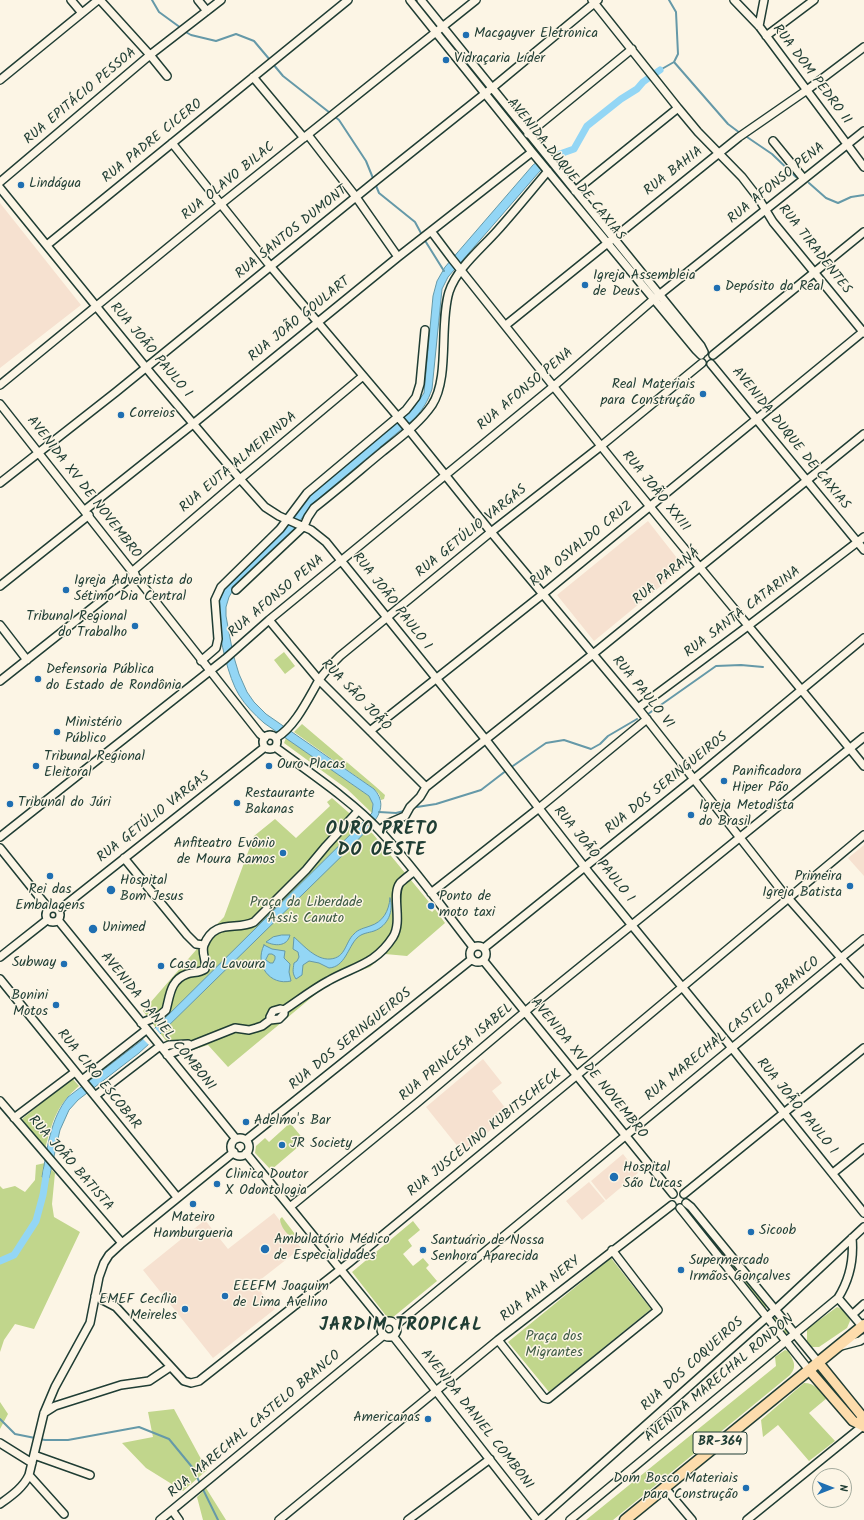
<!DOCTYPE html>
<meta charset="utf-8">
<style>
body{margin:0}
#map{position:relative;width:864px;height:1520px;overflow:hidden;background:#fcf5e5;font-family:Kalam,sans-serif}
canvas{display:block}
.north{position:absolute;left:812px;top:1468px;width:40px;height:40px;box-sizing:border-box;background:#fcf5e5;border:1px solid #a4ab9e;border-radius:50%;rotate:90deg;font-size:11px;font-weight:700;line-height:16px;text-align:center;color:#1f3d34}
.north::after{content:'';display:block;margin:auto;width:14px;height:18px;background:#1f6fb2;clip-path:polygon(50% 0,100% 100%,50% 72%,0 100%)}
</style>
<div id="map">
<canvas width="864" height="1520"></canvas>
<div class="north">N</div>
</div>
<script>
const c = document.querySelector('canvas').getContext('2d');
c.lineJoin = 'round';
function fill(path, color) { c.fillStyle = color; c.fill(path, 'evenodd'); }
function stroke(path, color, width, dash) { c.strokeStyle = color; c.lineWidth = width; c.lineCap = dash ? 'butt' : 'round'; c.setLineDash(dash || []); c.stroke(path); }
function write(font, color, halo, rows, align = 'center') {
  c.font = font + ' Kalam,sans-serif'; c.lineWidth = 3; c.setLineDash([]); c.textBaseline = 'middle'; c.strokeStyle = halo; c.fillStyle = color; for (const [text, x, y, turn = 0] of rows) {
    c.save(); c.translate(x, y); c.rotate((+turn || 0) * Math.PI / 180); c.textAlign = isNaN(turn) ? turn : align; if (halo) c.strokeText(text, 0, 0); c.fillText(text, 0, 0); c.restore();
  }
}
fill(new Path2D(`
 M0 203 81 305 0 368Z
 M648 521 684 567 594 641 557 595Z
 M864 845V876L848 858Z
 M483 1059 502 1083 492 1091 510 1114 463 1153 426 1107Z
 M623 1154 638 1173 606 1200 591 1181Z
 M589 1182 605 1201 582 1220 566 1201Z
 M274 1213 301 1248 255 1284 275 1309 213 1358 143 1270 205 1220 228 1249Z`), '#f6e1d0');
fill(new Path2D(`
 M443 35 446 36 483 83V86L443 37Z
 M491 95 494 96 592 215V218L590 217 491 97Z
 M284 652 295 666 285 674 274 660Z
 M302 724 375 786 385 795 384 799 381 800 379 794 374 789 294 732Z
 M286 738 369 796 373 804 372 813 347 789 284 743Z
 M332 798 373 834 429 902 426 905 432 912 435 909 445 923 407 956 385 954 370 967 339 979 323 988 228 1067 208 1045 177 1055 143 1011 196 950 200 942 224 917 254 836 275 819 296 838 330 806 327 802Z
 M72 1078 79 1086C56 1106 53 1120 45 1149L22 1119Z
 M290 1123 305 1141 271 1170 255 1153 256 1146 265 1138 269 1142Z
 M45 1163 55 1173 52 1204 54 1217 80 1232 34 1329 15 1324 4 1340 0 1352V1186L3 1189 15 1186 25 1192 35 1180 36 1165Z
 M686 1208H688L766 1305V1308L763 1307 685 1211Z
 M282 1217 298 1238 296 1239C288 1237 280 1226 280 1219Z
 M413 1221 420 1230 408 1240 412 1246 403 1254 413 1266 423 1258 429 1265 426 1268 437 1281 392 1318 387 1317 352 1272Z
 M611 1258 651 1309 549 1392 508 1342Z
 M837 1307 844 1310 849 1315 850 1321 847 1328 819 1347H812L807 1341V1329Z
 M773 1318H777L788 1331 787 1334 784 1335 773 1321Z
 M785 1350 788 1351C793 1360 798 1366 790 1375L613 1520H586L776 1366 775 1357Z
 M804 1383C815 1383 820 1391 827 1398L809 1413 835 1441 809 1461 778 1425 763 1437 761 1420Z
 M0 1402 8 1414 0 1429Z
 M174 1409 207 1470 183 1491 146 1468 122 1443 153 1437 148 1412Z
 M206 1488 226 1520H203L197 1497Z`), '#c1d68c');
const water = new Path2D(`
 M553 152 558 158 540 171 448 277 442 289 432 389C428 401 423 409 415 418L312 504 294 529 233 590 229 597 226 607V616L233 654 239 674 247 692 254 702 266 714 374 789C393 810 368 828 354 844L160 1034 139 1053 78 1100 69 1110 60 1130 49 1178 42 1177C47 1150 50 1119 68 1097L141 1041 155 1028 372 813 373 804 369 796 264 723C254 714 246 706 239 695 228 677 220 640 218 618 217 608 220 598 224 589L307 498 413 409 424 393 433 296 437 281 445 267 533 165Z
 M390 898C394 911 388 926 374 931 368 933 362 933 357 938 348 947 345 967 329 968L319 963 309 961 303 965 302 975 296 979C292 973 293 970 294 963L297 961 299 957 298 952 293 949 294 937C304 946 316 960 330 959 346 958 345 942 354 934 358 929 365 928 370 926 383 922 389 911 390 898Z
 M282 935H290C287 947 275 946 266 942L273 937Z
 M264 945 272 949 285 951 284 958 290 964 289 972 291 981C270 986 254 965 264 945ZM269 954H272L275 956V959L273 963H270L266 960Z`);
fill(water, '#93d6f5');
stroke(water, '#6599a8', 1);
fill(new Path2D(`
 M155 1028 161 1035 149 1045 143 1039Z`), '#fcf5e5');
stroke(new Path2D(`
 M152 0 159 12 181 28
 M184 31 191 35 216 41 236 34 254 41 270 60
 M674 62 728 124 740 133
 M273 64 283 76 339 120 366 161 379 193 415 222 422 235
 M660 70 674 62 678 54 676 12 669 0
 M744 135 772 154 796 177
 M809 183 826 198 838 203 851 197 864 195
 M424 239 444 271
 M648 714 716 666 741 665 763 667
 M510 768 546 743 564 740 591 749 600 744 608 736 637 719
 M417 807 436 804 481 790 507 770
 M379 812 396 813 404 811
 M0 1419 15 1434 45 1440H68L139 1427 169 1439 192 1467 218 1520`), '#6599a8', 2);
stroke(new Path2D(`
 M549 160 557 155 574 149 587 126 621 99 637 89 643 82 660 70
 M0 1261 14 1255 36 1221 43 1195 47 1170`), '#93d6f5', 7);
const minor = new Path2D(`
 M71 0 82 13
 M100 0 150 55 167 76
 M198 0 207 11
 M410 0 532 152 696 350 701 355
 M421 0 701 346 704 352
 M592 0 678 108 698 132 742 177 759 199 773 222 864 333
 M734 0 759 26 864 167
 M759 26 764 0
 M766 36 814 0
 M253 77 304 138
 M0 80 98 0
 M528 134 632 49
 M308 135 356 197 398 257
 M773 141 804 179
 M172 143 271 267 409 430 491 532 638 708 781 890 864 984
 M0 182 150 55 221 0
 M0 188 152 375 240 479 265 507 279 516 311 530 326 542 486 740 590 874 732 1048 864 1213
 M575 191 678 108
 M431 231 452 259C502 321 551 384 601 446 687 554 777 659 864 766
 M47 245 348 0
 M506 325 739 137 807 90 864 47
 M713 355 864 232
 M711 364 864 550
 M0 385 221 204 476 0
 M0 404 260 734 265 738
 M0 483 116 392 378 179 492 88 598 0
 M85 510 193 424 398 257 532 152
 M133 571 240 479 363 376
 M0 586 89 515
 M236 590 304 526 308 517 314 508C337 490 359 471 382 452 399 438 419 424 432 405 450 377 439 325 449 292 457 268 481 249 497 231 515 211 531 191 548 171
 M269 620 319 680 426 787
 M0 625 27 660
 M201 661 216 648 218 639 215 600 221 587 280 529 307 493 406 410 416 397 420 384 425 330
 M0 681 135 574
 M638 708 748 626 864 537
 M370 731 543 594 864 331
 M263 742a7 7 0 1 1 14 0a7 7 0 1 1-14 0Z
 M276 738C295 727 308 699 319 680 325 671 332 664 340 656L491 532 601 446 702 363
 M275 747C310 773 351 800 380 831 414 867 443 909 473 947
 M380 830 389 823 405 816 410 807 420 797 426 787 593 654 864 434
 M0 837 225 659 269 620 554 386 654 299 864 131
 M0 848 49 909
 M124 858 187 935 196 944 204 945
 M431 893 539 808 647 719
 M46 915a7 7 0 1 1 14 0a7 7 0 1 1-14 0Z
 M59 910 265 747
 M58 920 236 1139
 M470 954a8 8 0 1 1 16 0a8 8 0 1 1-16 0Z
 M484 948 694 779 864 638
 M0 957 47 920
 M483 960 673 1194
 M0 979 177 1197
 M270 1020V1017L273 1011 280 1009 284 1010
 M141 1023 159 1016 166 1010C170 996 170 980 187 974 193 972 199 973 205 969 207 960 201 953 204 945 215 918 236 931 254 922L306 870 326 846 358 811
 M162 1048 169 1045 188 1044
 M167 1055 235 1028 249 1030 256 1028 262 1026 270 1020 279 1019 284 1014V1010C299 1000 313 989 328 981 354 966 375 965 393 937 403 921 391 895 400 883 404 879 410 875 414 871
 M82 1080 146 1030
 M95 1096 160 1046
 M0 1101 122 1243
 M14 1118 75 1072
 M231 1147a9 9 0 1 1 18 0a9 9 0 1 1-18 0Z
 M246 1140 472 959
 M246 1153 384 1323
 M833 1173 864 1148
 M684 1194 864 1048
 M686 1203 691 1207 818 1362
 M290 1207 417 1103 533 1005 864 737
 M680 1208 809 1370
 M95 1296 116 1307 184 1381 191 1383 199 1381 350 1262 576 1076 864 835
 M838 1298 862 1326
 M853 1314 864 1304
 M381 1329a8 8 0 1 1 16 0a8 8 0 1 1-16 0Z
 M396 1325 864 939
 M393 1336 537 1520
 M498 1340 544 1398 548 1399 658 1310 612 1250
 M841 1346 860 1341 864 1338
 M44 1413 55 1406 121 1385 149 1381 170 1367
 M0 1443 32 1463
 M34 1455 90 1475
 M29 1475 64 1514
 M665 1488 692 1520
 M0 1504C11 1496 23 1488 29 1475L44 1413 55 1387 90 1323 99 1277 104 1263 109 1255 122 1243 234 1152
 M172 1510 179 1520
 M160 1520 384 1335
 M279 1520 498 1340 672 1205
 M408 1520 490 1459
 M539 1520 775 1310 864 1227
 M570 1520 838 1298C850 1279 854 1260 852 1238
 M747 1520 864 1425`);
const major = new Path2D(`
 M818 1362 861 1415 864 1427
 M809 1370 853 1421 863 1426`);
const highway = new Path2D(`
 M625 1520 864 1325`);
stroke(minor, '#1f3d34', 10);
stroke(major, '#1f3d34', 12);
stroke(highway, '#1f3d34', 13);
stroke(minor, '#fcf5e5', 7);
stroke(major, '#fddcac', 9);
stroke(highway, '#fddcac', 10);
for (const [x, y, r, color] of [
 [466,35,4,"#1f6fb2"],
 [446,60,4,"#1f6fb2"],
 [21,185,4,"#1f6fb2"],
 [585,285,4,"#1f6fb2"],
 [717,288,4,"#1f6fb2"],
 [703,394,4,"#1f6fb2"],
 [121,415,4,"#1f6fb2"],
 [66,590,4,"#1f6fb2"],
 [135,626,4,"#1f6fb2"],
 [38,679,4,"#1f6fb2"],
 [57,732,4,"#1f6fb2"],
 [36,766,4,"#1f6fb2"],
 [269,766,4,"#1f6fb2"],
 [724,781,4,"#1f6fb2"],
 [237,803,4,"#1f6fb2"],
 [10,804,4,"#1f6fb2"],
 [691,815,4,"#1f6fb2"],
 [283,853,4,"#1f6fb2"],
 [50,876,4,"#1f6fb2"],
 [850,886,4,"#1f6fb2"],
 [111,890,5,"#1f6fb2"],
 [431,906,4,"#1f6fb2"],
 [93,929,5,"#1f6fb2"],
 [64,964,4,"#1f6fb2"],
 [161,966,4,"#1f6fb2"],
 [56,1005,4,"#1f6fb2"],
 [246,1122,4,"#1f6fb2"],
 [282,1145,4,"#1f6fb2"],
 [614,1177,5,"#1f6fb2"],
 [217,1184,4,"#1f6fb2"],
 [193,1204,4,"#1f6fb2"],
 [751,1232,4,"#1f6fb2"],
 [265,1249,5,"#1f6fb2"],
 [423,1250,4,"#1f6fb2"],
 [681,1270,4,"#1f6fb2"],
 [225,1296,4,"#1f6fb2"],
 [185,1309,4,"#1f6fb2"],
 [428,1419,4,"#1f6fb2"],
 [746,1488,4,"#1f6fb2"]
]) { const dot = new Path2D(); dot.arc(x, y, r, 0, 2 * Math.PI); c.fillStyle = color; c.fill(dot); stroke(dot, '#fcf5e5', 1.5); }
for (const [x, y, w] of [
 [720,1443,54]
]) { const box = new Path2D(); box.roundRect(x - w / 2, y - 11, w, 22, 3); c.fillStyle = '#fcf5e5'; c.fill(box); stroke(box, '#1f3d34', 1); }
write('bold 13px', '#1f3d34', null, [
 ["BR-364",720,1443]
]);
write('14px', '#1f3d34', '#fcf5e5', [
 ["Macgayver Eletronica",474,35],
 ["Vidraçaria Líder",454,60],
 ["Lindágua",29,185],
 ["Igreja Assembleia",593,277],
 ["de Deus",593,293],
 ["Depósito da Real",725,288],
 ["Real Materiais",695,386,"right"],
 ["para Construção",695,402,"right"],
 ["Correios",129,415],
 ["Igreja Adventista do",74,582],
 ["Sétimo Dia Central",74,598],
 ["Tribunal Regional",127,618,"right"],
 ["do Trabalho",127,634,"right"],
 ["Defensoria Pública",46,671],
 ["do Estado de Rondônia",46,687],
 ["Ministério",65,724],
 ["Público",65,740],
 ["Tribunal Regional",44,758],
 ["Eleitoral",44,774],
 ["Ouro Placas",277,766],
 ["Panificadora",732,773],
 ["Hiper Pão",732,789],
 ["Restaurante",245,795],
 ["Bakanas",245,811],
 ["Tribunal do Júri",18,804],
 ["Igreja Metodista",699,807],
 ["do Brasil",699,823],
 ["Anfiteatro Evônio",275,845,"right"],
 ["de Moura Ramos",275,861,"right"],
 ["Primeira",842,878,"right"],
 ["Igreja Batista",842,894,"right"],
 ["Hospital",120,882],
 ["Bom Jesus",120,898],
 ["Rei das",50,891,"center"],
 ["Embalagens",50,907,"center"],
 ["Ponto de",439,898],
 ["moto taxi",439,914],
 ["Unimed",102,929],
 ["Subway",56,964,"right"],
 ["Casa da Lavoura",169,966],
 ["Bonini",48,997,"right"],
 ["Motos",48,1013,"right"],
 ["Adelmo's Bar",254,1122],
 ["JR Society",290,1145],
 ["Hospital",623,1169],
 ["São Lucas",623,1185],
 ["Clinica Doutor",225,1176],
 ["X Odontologia",225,1192],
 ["Mateiro",193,1219,"center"],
 ["Hamburgueria",193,1235,"center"],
 ["Sicoob",759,1232],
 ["Ambulatório Médico",274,1241],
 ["de Especialidades",274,1257],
 ["Santuário de Nossa",431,1242],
 ["Senhora Aparecida",431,1258],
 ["Supermercado",689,1262],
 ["Irmãos Gonçalves",689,1278],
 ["EEEFM Joaquim",233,1288],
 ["de Lima Avelino",233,1304],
 ["EMEF Cecília",177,1301,"right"],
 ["Meireles",177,1317,"right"],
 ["Americanas",420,1419,"right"],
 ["Dom Bosco Materiais",738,1480,"right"],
 ["para Construção",738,1496,"right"]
], 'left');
write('14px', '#1f3d34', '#fcf5e5', [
 ["RUA DOM PEDRO II",811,75,53],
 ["RUA EPITÁCIO PESSOA",81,97,-40],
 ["RUA PADRE CICERO",153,142,-39],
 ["AVENIDA DUQUE DE CAXIAS",565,170,51],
 ["RUA BAHIA",674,172,-38],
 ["RUA OLAVO BILAC",229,182,-39],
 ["RUA AFONSO PENA",777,184,-39],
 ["RUA SANTOS DUMONT",292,233,-39],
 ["RUA TIRADENTES",814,250,52],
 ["RUA JOÃO GOULART",300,320,-39],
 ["RUA JOÃO PAULO I",150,351,50],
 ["RUA AFONSO PENA",526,390,-40],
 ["AVENIDA DUQUE DE CAXIAS",790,439,51],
 ["RUA EUTA ALMEIRINDA",239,463,-40],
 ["AVENIDA XV DE NOVEMBRO",83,488,52],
 ["RUA JOÃO XXIII",655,492,51],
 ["RUA GETÚLIO VARGAS",472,532,-39],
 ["RUA OSVALDO CRUZ",582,545,-39],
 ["RUA PARANÁ",667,577,-39],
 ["RUA AFONSO PENA",277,597,-40],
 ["RUA JOÃO PAULO I",391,602,52],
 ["RUA SANTA CATARINA",743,613,-37],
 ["RUA PAULO VI",642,693,51],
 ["RUA SÃO JOÃO",355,696,46],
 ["RUA DOS SERINGUEIROS",667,784,-39],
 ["RUA GETÚLIO VARGAS",154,818,-38],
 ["RUA JOÃO PAULO I",593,855,51],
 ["AVENIDA DANIEL COMBONI",157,1022,51],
 ["RUA MARECHAL CASTELO BRANCO",733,1030,-39],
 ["RUA DOS SERINGUEIROS",351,1040,-39],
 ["RUA PRINCESA ISABEL",457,1053,-40],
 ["AVENIDA XV DE NOVEMBRO",588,1069,51],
 ["RUA CIRO ESCOBAR",98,1080,51],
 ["RUA JOÃO PAULO I",796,1107,51],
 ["RUA JUSCELINO KUBITSCHECK",485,1134,-39],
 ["RUA JOÃO BATISTA",70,1164,49],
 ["RUA ANA NERY",541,1290,-38],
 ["RUA DOS COQUEIROS",693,1365,-42],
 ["AVENIDA MARECHAL RONDON",720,1379,-40],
 ["AVENIDA DANIEL COMBONI",476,1420,52],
 ["RUA MARECHAL CASTELO BRANCO",255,1425,-40]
]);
write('14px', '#3f5c46', '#fcf5e5', [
 ["Praça da Liberdade",306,904],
 ["Assis Canuto",306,920],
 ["Praça dos",554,1338],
 ["Migrantes",554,1354]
]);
c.letterSpacing = '1px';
write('bold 18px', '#1f3d34', '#fcf5e5', [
 ["OURO PRETO",382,831],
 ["DO OESTE",382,852],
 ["JARDIM TROPICAL",401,1327]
]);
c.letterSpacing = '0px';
</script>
